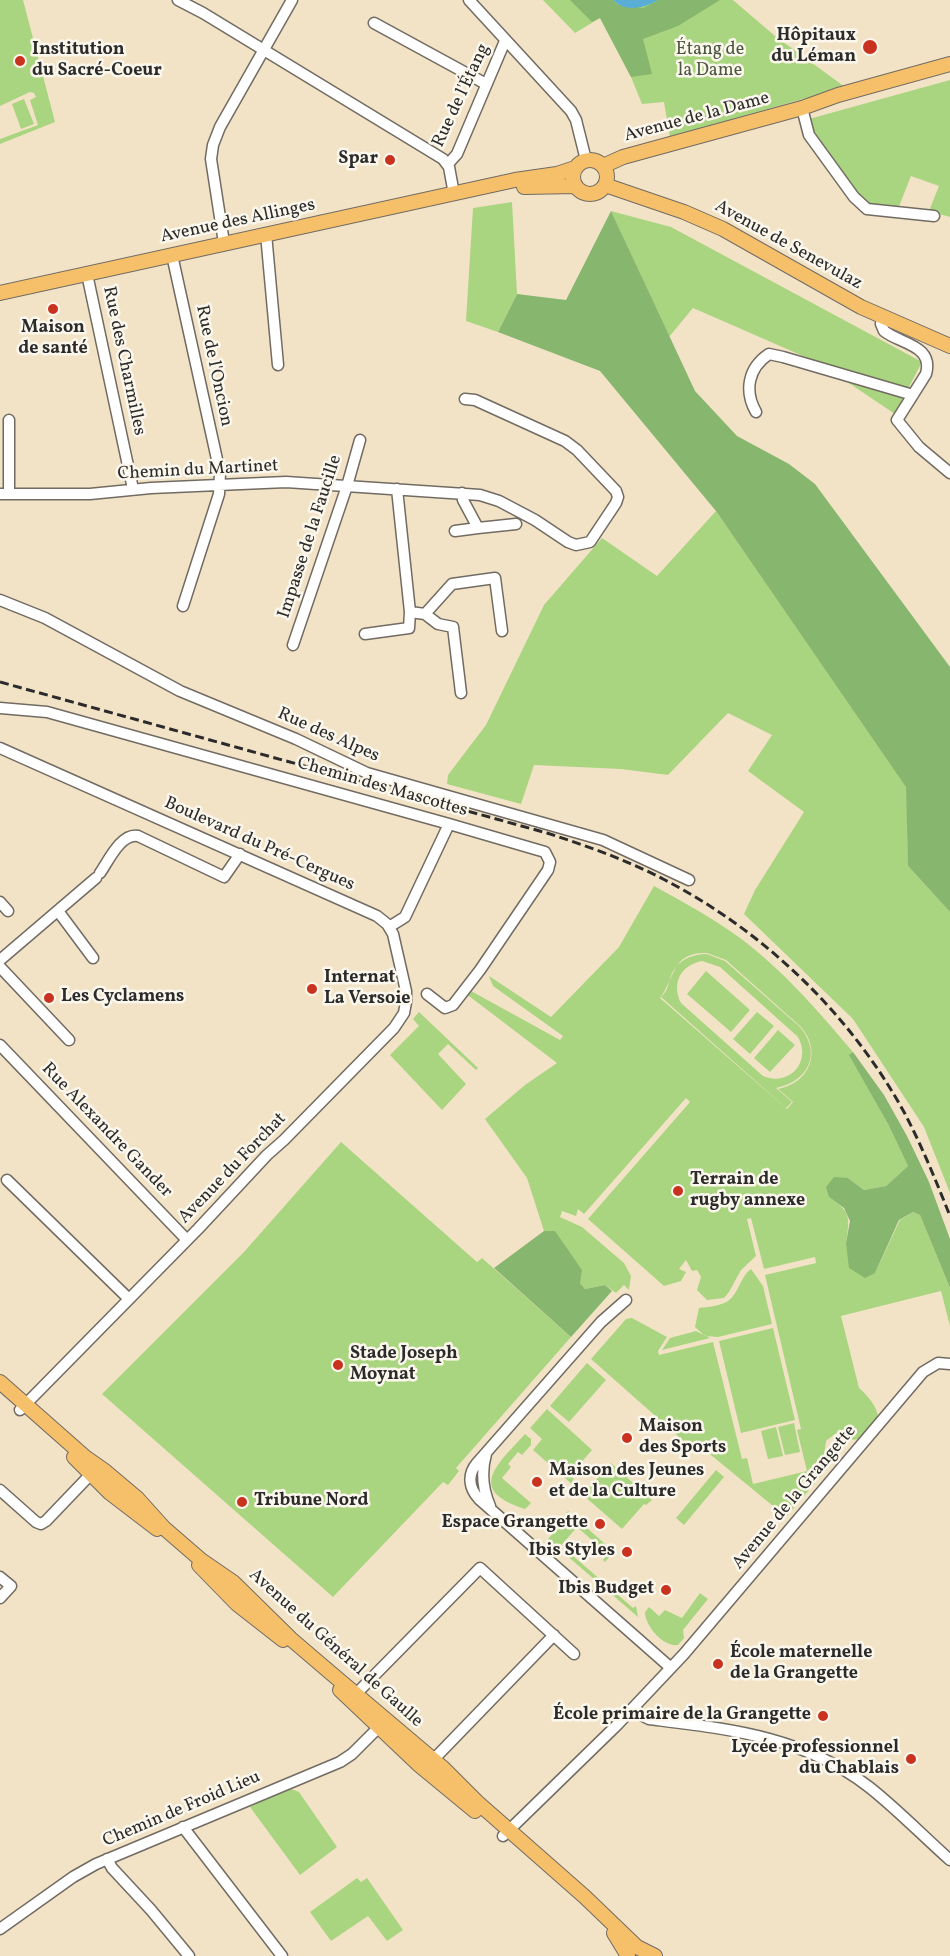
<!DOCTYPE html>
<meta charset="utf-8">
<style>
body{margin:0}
canvas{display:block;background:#f2e3c7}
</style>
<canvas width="950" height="1956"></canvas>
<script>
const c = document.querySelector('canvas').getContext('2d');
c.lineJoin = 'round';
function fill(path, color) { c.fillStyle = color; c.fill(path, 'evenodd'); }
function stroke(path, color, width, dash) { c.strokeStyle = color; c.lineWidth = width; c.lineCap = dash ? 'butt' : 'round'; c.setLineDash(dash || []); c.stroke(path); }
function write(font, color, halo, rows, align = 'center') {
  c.font = font + ' Vollkorn,serif'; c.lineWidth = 5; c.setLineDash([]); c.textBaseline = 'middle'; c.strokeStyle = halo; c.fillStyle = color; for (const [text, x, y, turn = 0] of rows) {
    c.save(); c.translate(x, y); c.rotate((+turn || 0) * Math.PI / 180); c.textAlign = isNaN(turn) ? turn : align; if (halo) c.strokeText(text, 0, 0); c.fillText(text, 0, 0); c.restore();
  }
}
fill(new Path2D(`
 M0 0H23L55 122 0 144V139L38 125 30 100 36 97 34 93 30 92 0 106Z
 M543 0H733L775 36 845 87 670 137 664 102 642 104 631 77 600 18 575 33Z
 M950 80V217L929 211 939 186 911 176 898 209 876 207 863 200 812 130 809 119Z
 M24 99 34 124 21 129 12 104Z
 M512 202 517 294 498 332 466 321 473 208Z
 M611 211 671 227 922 362 895 414 819 363 693 308 669 337Z
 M716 511 907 787 908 866 950 912V1193L924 1127 853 1019 744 914 755 890 804 812 748 771 772 735 728 713 668 775 621 769 534 765 521 804 447 784 448 775 486 725 544 605 602 538 657 576Z
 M654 886C683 902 713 918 740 938 783 970 819 1012 853 1052L850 1055 888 1124 908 1166 886 1186 864 1190 848 1178 829 1197C851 1212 850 1217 846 1243L875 1273 900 1220 913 1212 920 1215 950 1288V1326L941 1291 841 1316 859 1388C867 1395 878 1407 878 1418 867 1432 857 1451 839 1431L826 1441 823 1464 827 1469 787 1516 784 1515 700 1446 695 1451 591 1359 626 1319 632 1318 667 1337 658 1351 659 1355 713 1342 742 1459 747 1458 753 1484 807 1471 797 1430 801 1429 765 1275 816 1263 815 1257 764 1269 751 1218 747 1219 756 1256 741 1270 729 1292 724 1298 707 1300 697 1290 701 1277 697 1270 692 1271 686 1260 679 1269 686 1272 681 1281 664 1286 588 1219 690 1102 686 1098 584 1214 578 1209 576 1216 562 1211 560 1217 582 1227 624 1263 631 1276 629 1290 624 1285 616 1293 605 1285 585 1289 580 1283 555 1231H544L527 1178 485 1119 525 1085 557 1063 465 993 471 991 560 1040 563 1036 493 986 489 976 551 1017 619 947ZM707 953 726 960 801 1027C822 1051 810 1083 778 1089L793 1102 787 1109 660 998C676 977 671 952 707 953Z
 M707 954 725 961 800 1027C823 1054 807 1082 776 1088L792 1102 786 1108 661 997C669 989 667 986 671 976 677 960 692 954 707 954ZM702 961 720 967 798 1037C812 1062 789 1087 763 1076L681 1003C671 983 681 965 702 961Z
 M706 971 750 1010 731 1032 687 994Z
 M419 1012 478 1068 476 1070 448 1044 438 1054 466 1084 442 1110 390 1055 419 1026 413 1019Z
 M757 1012 774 1026 750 1054 733 1039Z
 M778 1030 795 1045 770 1072 754 1058Z
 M341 1142 477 1262 482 1258 571 1337 456 1468 459 1471 448 1485 443 1482 333 1597 102 1394 244 1252Z
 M751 1269 763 1286 772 1324 718 1337 705 1336 695 1327 699 1308C708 1307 720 1306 728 1301 739 1293 740 1277 751 1269Z
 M773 1328 795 1420 741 1433 719 1341Z
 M696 1331 710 1338 662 1350 670 1338Z
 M587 1363 606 1380 569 1422 550 1406Z
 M547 1409 592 1450 573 1472 574 1486 533 1450 542 1439 530 1428Z
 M794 1423 800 1452 785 1455 778 1427Z
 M776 1427 783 1456 768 1459 761 1431Z
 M525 1434 531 1439V1445L522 1455 518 1452 508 1464 511 1467 502 1478 531 1503 525 1509C465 1490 498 1464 525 1434Z
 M611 1463 652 1500 646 1505 644 1504 622 1529 583 1495Z
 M716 1470 724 1477 684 1525 676 1518Z
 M568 1511 614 1552 605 1562 603 1560 608 1554 577 1527 559 1548 548 1539 561 1524 559 1522Z
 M577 1549 572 1555 633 1608 636 1606 638 1617 565 1554 569 1550Z
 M700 1593 708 1599 683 1630 684 1638 678 1645C663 1647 645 1626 645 1612L649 1607 659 1616 665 1610 682 1618Z
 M289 1788 299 1792 337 1847 300 1875 250 1807Z
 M357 1878 361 1882 367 1878 403 1930 387 1941 368 1916 331 1941 310 1912Z`), '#aad580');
fill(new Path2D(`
 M570 0H613L617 4 643 8 658 0H720L678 26 643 39 652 74 631 77 600 18 592 22Z
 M611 211 695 391 737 436 789 464 815 484 950 667V912L908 866 906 787 716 511 600 371 498 332 517 294 566 300Z
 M853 1052 884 1095 907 1136 929 1182 950 1239V1288L920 1215 913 1212 899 1220 875 1273 865 1278 849 1268 846 1243 850 1221 844 1208 829 1197 826 1187 834 1177 848 1178 864 1190 886 1186 908 1166 888 1124 849 1055Z
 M544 1231H555L582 1270 580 1283 585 1289 605 1285 612 1291 571 1337 494 1268Z`), '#87b66e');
fill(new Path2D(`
 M613 0H658C644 8 626 13 613 0Z`), '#5aaed6');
const minor = new Path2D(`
 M178 0 203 13 443 159 449 167 454 194
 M469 0 571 111 576 120 586 160
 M374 23 486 84
 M802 108 809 135 854 197 867 209 934 216
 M448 164 457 154 505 41
 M266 234 278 365
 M224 243 211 159 213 145 220 127 292 0
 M172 255 220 473 219 494 183 606
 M87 274 133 489
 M882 316 881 324 884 331C900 344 934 345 926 374L897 420 919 447 950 473
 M756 412C744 391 748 368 769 354L783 357 913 395
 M9 420V494
 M397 489 410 612 425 614 438 624 453 627 461 693
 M462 493 463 500 478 528 516 524
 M0 494H90L151 488 286 482 480 495 499 501 535 520 568 542 576 545 590 542 616 503 618 497 616 491 577 450 565 441 475 400 465 399
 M455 531 478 528
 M0 600 45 618 180 691 296 739 367 773 603 840 689 880
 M425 614 452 584 495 578 502 631
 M365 634 409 628 410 612
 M293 645 347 486 360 440
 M0 708 47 712 449 824 545 852 550 862 548 870 480 970 453 1005 445 1008 427 994
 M0 748 377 916 387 924 393 934 406 991V1002L404 1013 394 1028 284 1140 267 1155 198 1229 20 1410
 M100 873C109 860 121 833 138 836L224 877 240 854
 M0 902 8 911
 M58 911 93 958
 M389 927 405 917 449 824
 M0 960 96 878
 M0 967 69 1040
 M0 1045 187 1240
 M7 1180 129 1299
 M626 1300 601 1322 477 1463C467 1475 469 1488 479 1499L671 1668
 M486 1454C481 1472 483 1490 490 1506
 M0 1490 36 1522 41 1524 46 1521 91 1474
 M0 1577 11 1586 0 1598
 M356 1694 480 1568 574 1654
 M634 1707 641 1715 649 1719C729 1729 803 1736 869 1787 897 1809 923 1836 950 1860
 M434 1759 554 1635
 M183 1827 282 1956
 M503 1836 616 1726 684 1654 923 1372 938 1363 950 1364
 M107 1859 112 1868 151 1910 189 1956
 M0 1929 73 1877 96 1864 340 1762 352 1754 379 1727`);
const major = new Path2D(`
 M573 177a17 17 0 1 1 34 0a17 17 0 1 1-34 0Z
 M603 166 623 157 802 108 838 95 950 64
 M605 185 684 212 723 229 861 307 950 346
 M524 187 575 186
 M0 293 515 180 557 174 575 168
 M0 1382 85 1457 105 1471 137 1498 164 1528 201 1560 233 1582 291 1639 332 1674 442 1767 477 1802 585 1897 637 1947 655 1956
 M74 1457 110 1493 157 1529
 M199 1565 237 1604 283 1640
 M340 1690 418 1764 475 1811
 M614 1933 628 1956`);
stroke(minor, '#716b62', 13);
stroke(major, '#716b62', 16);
stroke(minor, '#fff', 10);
stroke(major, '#f6c06b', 14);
stroke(new Path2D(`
 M0 682 547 833C587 846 627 860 665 880 765 932 850 1014 904 1112 922 1146 936 1181 950 1216`), '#2b2b2b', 3, [9, 4.5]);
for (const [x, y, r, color] of [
 [870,47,8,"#c8321e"],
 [20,61,6,"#c8321e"],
 [390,160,6,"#c8321e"],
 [53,309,6,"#c8321e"],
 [312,989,6,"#c8321e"],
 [49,998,6,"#c8321e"],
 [678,1191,6,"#c8321e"],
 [338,1365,6,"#c8321e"],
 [627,1438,6,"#c8321e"],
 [537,1482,6,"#c8321e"],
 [242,1502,6,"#c8321e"],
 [600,1524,6,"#c8321e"],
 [627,1552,6,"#c8321e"],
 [666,1590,6,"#c8321e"],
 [718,1664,6,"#c8321e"],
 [823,1716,6,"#c8321e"],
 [911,1759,6,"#c8321e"]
]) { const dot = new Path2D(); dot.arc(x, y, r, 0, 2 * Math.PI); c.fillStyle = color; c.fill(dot); stroke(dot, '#fbf7ec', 2); }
write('bold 18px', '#2b2b2b', '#fbf7ec', [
 ["Hôpitaux",856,37,"right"],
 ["du Léman",856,58,"right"],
 ["Institution",32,51],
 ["du Sacré-Coeur",32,72],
 ["Spar",378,160,"right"],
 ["Maison",53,329,"center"],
 ["de santé",53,350,"center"],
 ["Internat",324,979],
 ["La Versoie",324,1000],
 ["Les Cyclamens",61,998],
 ["Terrain de",690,1181],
 ["rugby annexe",690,1202],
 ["Stade Joseph",350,1355],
 ["Moynat",350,1376],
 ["Maison",639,1428],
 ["des Sports",639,1449],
 ["Maison des Jeunes",549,1472],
 ["et de la Culture",549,1493],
 ["Tribune Nord",254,1502],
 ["Espace Grangette",588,1524,"right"],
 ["Ibis Styles",615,1552,"right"],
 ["Ibis Budget",654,1590,"right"],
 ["École maternelle",730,1654],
 ["de la Grangette",730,1675],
 ["École primaire de la Grangette",811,1716,"right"],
 ["Lycée professionnel",899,1749,"right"],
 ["du Chablais",899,1770,"right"]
], 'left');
write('18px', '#4b5640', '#fbf7ec', [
 ["Étang de",710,51],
 ["la Dame",710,72]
]);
write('18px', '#2b2b2b', '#fbf7ec', [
 ["Rue de l'Étang",462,96,-65],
 ["Avenue de la Dame",697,118,-15],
 ["Avenue des Allinges",238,222,-12],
 ["Avenue de Senevulaz",788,246,29],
 ["Rue des Charmilles",123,361,78],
 ["Rue de l'Oncion",213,366,78],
 ["Chemin du Martinet",198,471,-3],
 ["Impasse de la Faucille",311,537,-72],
 ["Rue des Alpes",328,736,24],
 ["Chemin des Mascottes",382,788,16],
 ["Boulevard du Pré-Cergues",259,845,24],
 ["Rue Alexandre Gander",106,1131,46],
 ["Avenue du Forchat",233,1169,-46],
 ["Avenue de la Grangette",795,1498,-50],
 ["Avenue du Général de Gaulle",335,1649,42],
 ["Chemin de Froid Lieu",182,1810,-23]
]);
</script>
